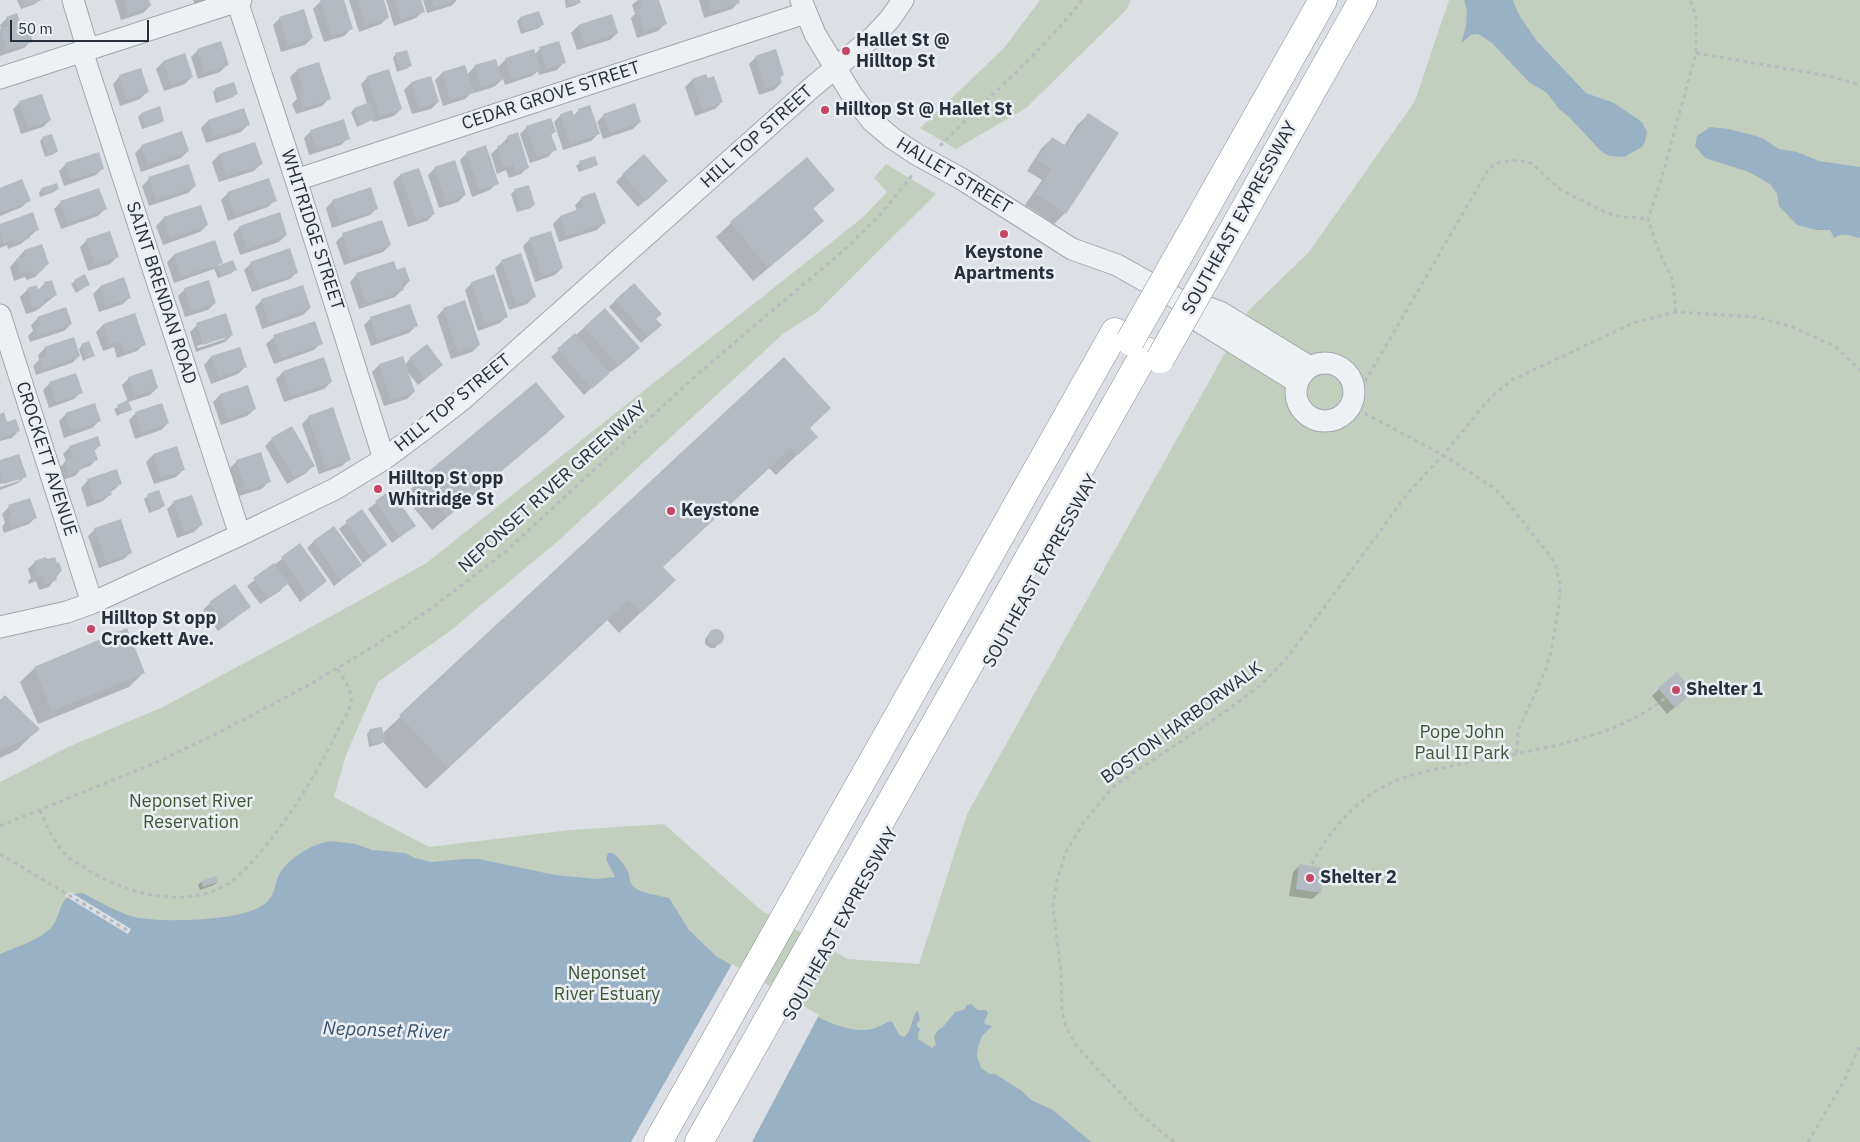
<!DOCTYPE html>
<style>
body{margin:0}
#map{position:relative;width:1860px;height:1142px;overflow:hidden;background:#dce0e5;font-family:"IBM Plex Sans",sans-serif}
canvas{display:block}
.scale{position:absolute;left:10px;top:20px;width:139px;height:22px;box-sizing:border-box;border:2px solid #272f3b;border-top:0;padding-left:6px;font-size:15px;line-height:18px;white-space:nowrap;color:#272f3b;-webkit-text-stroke:4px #ebeff3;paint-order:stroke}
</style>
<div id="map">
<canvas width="1860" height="1142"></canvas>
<div class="scale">50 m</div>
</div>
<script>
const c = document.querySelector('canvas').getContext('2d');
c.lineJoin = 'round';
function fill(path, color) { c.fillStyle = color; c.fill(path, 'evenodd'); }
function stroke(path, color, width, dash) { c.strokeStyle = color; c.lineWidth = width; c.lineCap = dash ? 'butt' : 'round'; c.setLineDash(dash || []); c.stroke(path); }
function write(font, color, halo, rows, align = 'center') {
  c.font = font + ' "IBM Plex Sans",sans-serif'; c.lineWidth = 5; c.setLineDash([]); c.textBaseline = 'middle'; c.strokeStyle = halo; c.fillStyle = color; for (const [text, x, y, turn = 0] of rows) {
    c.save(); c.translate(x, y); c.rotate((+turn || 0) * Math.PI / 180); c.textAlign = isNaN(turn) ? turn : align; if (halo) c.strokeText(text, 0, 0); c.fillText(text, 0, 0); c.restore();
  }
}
fill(new Path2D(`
 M1040 0H1131L1126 10 1026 108 956 149 920 128 1004 48Z
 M1449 0H1860V1142H0V782L68 747 163 707 337 613 425 564 862 218 887 192 874 178 886 164 936 194 816 313 784 333 558 541 450 631 378 682 346 755 334 797 429 847 570 830 664 824 762 911 848 959 919 964 967 814 1249 310 1309 252 1415 101Z`), '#c3cfbe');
fill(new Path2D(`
 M1464 0H1513L1518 13 1536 40 1586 93 1614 103 1642 122 1647 132 1645 141 1642 147 1624 157 1609 156 1601 151 1567 115 1560 110 1546 92 1530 83 1492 43 1480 35 1475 34 1471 35 1461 43 1466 27 1467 11Z
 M1710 127 1729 129 1756 136 1764 139 1779 149 1797 152 1819 161 1860 167V238C1849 236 1845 232 1834 238L1830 230H1816L1797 225 1779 206 1777 194 1770 184 1749 172 1705 158 1695 146 1697 136Z
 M330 841 356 844 372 850 405 853 415 858 431 862 464 859H479L555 875 597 879 615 877 606 859 608 853H613C619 858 625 865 628 872 630 877 629 882 634 887 642 894 658 895 669 898L689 930 716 956 822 1019C838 1026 857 1034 875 1028 881 1026 885 1023 890 1021L893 1023 899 1035 904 1037C911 1032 912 1019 916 1012L918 1011 920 1020 917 1023V1026L921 1030 918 1032V1039L932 1048 936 1045 934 1037 938 1030 943 1027 955 1012 964 1010 967 1005 971 1004 978 1010H986L988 1013 984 1022 985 1024 992 1026 982 1036 978 1047 977 1056 981 1068 990 1074H995L1022 1091 1031 1100 1053 1110 1091 1142H0V954C16 947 37 941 50 929 63 916 56 894 82 893 99 901 116 912 134 917 160 923 250 922 268 901 274 894 275 885 278 877 286 859 312 844 330 841Z`), '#99b1c4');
fill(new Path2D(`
 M70 892 131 929 128 934 65 896Z
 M732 964 819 1015 752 1142H631Z`), '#dce0e5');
fill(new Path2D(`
 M17 0H38V1L35 4 21 9Z
 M115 0H148L150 6 143 13 121 20Z
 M193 0H210L195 5Z
 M325 0H342L351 29 344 36 324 42 313 9 320 2Z
 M349 0H382L388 17 381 24 359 32Z
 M386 0H420L423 11 416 18 394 26Z
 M423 0H457L451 6 427 13Z
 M565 0H579L580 2 576 5 566 8Z
 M638 0H658L665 24 658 31 637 38 631 18 635 14 632 5Z
 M699 0H739V2L732 9 704 18Z
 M539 12 542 25 539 28 521 34 517 21 520 18Z
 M7 18 19 24 31 41 24 48 0 56V30L1 29 0 25Z
 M280 18 312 38 305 45 281 52 273 25Z
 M578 26 617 33 610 40 577 50 571 33Z
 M540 49 564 62 557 70 539 75 538 71 532 76 505 85 503 79 494 87 474 93 473 91 465 99 443 106 435 80 442 73 464 67 467 75 475 66 497 68 506 59 535 54Z
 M198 50 227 65 220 72 198 79 191 57Z
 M396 54 411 65 408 68 397 72 393 58Z
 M756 57 783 75 779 79 781 83 774 90 759 95 749 64Z
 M163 62 192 77 185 84 164 91 156 69Z
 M297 70 329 99 322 106 296 114 292 104 297 99 290 77Z
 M120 76 147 92 140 99 120 106 113 84Z
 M705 76 722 102 715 109 695 116 685 87 692 80Z
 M368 77 401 109 394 116 373 122 372 120 357 127 351 112 354 109 367 104 361 84Z
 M430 77 438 102 431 109 412 114 404 90 411 83Z
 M216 89 236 94 233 97 216 103 213 92Z
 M20 102 50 120 43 127 21 134 13 109Z
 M579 110 598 134 591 141 563 150 554 122 561 115 573 116Z
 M141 114 163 120 160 123 142 129 138 117Z
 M604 115 640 122 633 129 603 139 597 122Z
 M1088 115 1065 213 1054 224 1025 205 1042 180 1027 171 1041 149 1052 138 1064 146 1077 125Z
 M208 121 248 125 241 132 206 143 201 128Z
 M527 127 554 132 551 135 555 149 548 157 530 163 520 134Z
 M311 131 348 138 341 145 309 155 304 138Z
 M508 137 528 167 521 174 509 178 506 170 497 174 491 154 501 145Z
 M43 138 57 151 54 154 45 157 40 141Z
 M254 143 261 164 254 171 219 182 212 162 219 155Z
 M142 146 188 151 181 158 141 172 135 153Z
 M467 153 497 183 490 190 472 197 460 160Z
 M580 163 596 164 593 167 579 172 576 166Z
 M66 164 103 168 96 175 64 186 59 171Z
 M435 168 465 195 458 202 439 208 428 175Z
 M418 169 434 214 427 221 408 227 393 182 400 175Z
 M623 175 660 188 638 207 616 182Z
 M149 179 195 186 188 193 149 206 142 186Z
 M528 186 534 204 531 208 517 212 511 194 514 191Z
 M0 189 29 200 22 207 0 216Z
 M42 189H58L54 192 40 197 39 192Z
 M833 190 813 209 822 221 808 235 753 281 716 237 731 223Z
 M228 193 275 200 268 207 228 221 221 200Z
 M582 198 604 223 597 230 559 242 553 224 560 217 577 211 575 205Z
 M333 201 377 208 370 215 332 228 326 208Z
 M61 202 105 209 98 216 61 229 54 209Z
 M200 206 207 225 200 232 163 245 156 226 163 219Z
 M0 225 37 230 21 244 8 249 7 245 0 248Z
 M240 227 286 235 279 242 240 255 233 234Z
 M343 235 390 245 383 252 344 265 336 242Z
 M530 239 562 268 555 275 535 282 523 246Z
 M87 240 117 257 110 264 88 271 80 247Z
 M42 245 48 264 35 277 27 280 25 277 14 281 10 267 24 251Z
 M174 255 221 262 216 267 232 262 235 269 232 273 218 278 214 269 174 283 167 262Z
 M502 261 534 297 527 304 509 310 495 268Z
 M251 263 297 272 290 279 252 292 244 270Z
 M396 271 409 281 402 290 395 297 359 309 350 282 357 274Z
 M75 281 88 285 76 293 71 284Z
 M45 283 56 295 36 311 26 314 20 297 27 290 36 286 38 290Z
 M472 283 507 316 500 323 478 331 465 290Z
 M100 287 130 297 123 304 99 312 93 294Z
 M185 289 215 303 208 310 185 317 178 296Z
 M262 300 310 308 303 315 262 329 255 307Z
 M616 300 655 320 653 332 641 343 609 307Z
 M444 309 479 345 472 352 451 359 437 316Z
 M38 318 71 324 64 331 30 342 28 336 33 331 31 325Z
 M371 318 416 326 409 333 371 346 364 325Z
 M314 323 321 343 314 350 274 364 266 344 274 337Z
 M103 325 144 344 137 351 117 358 114 347 103 351 96 332Z
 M197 325 232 335 225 342 196 352 190 332ZM225 337V339L198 348 197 346Z
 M585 327 632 355 611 372 610 371 584 395 551 357Z
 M82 345 93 355 83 361 79 349Z
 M45 348 79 356 72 363 36 375 33 366 39 360 38 355Z
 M239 348 245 367 238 374 211 384 204 365 211 357Z
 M323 359 331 382 324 389 284 402 276 379 283 372Z
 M410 359 434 372 418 385 407 371 414 392 407 399 384 406 372 372 379 365 405 364Z
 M784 359 808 429 816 437 776 475 769 468 662 567 653 601 619 633 607 620 426 789 383 742 380 744 369 747 367 734 370 730 382 734Z
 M129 378 157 388 150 395 128 402 130 409 117 416 114 409 128 402 122 385Z
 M50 383 81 392 74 399 49 408 43 390Z
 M247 386 255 409 247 416 221 425 213 402 220 395Z
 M136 413 168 423 161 430 135 439 129 420Z
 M66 414 99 421 92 428 64 438 59 421Z
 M0 415 6 424 19 430 12 438 0 441Z
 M309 417 349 459 342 466 319 474 302 424Z
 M564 417 549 431 432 530 404 496 418 482Z
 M272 439 313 466 306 473 287 484 265 446Z
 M100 445 94 451 97 459 90 466 81 469 75 476 62 480 58 469 66 461 63 454 70 447Z
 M176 447 184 469 176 477 154 484 146 462 153 455Z
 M0 461 26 476 18 483 0 490V487L19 481V478L0 484Z
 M237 461 269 481 262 489 239 496 230 468Z
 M88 480 121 483 114 490 110 492V494L103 501 87 507 81 488Z
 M390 492 414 526 392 543 368 509Z
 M148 496 163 506 160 509 149 513 144 499Z
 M174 502 201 525 194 532 177 538 167 509Z
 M9 507 36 517 29 524 4 533 2 527 5 523 2 514Z
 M361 511 386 545 363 563 339 529Z
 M95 529 131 552 124 559 99 568 88 536Z
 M314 541 360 565 334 586 307 548Z
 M300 545 326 581 300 602 287 583 280 591 260 604 247 586Z
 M35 562 61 571 49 587 39 590 36 581 29 584 28 581 31 578 28 569Z
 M210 603 250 607 218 631 203 610Z
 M712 630 720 631 723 635 722 640 715 648H710L705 644V639Z
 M35 668 144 672 129 687 38 724 20 682Z
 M1659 689 1692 692 1667 714 1652 696Z
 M0 702 38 729 17 750 0 758Z
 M1300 865 1320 892 1312 899 1289 896 1293 872Z
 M201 882H217L214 885 200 890 198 885Z`), '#0003');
fill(new Path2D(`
 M21 0H42L24 7Z
 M124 0H149L151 6 128 14Z
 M320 0H344L353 29 331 36Z
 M358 0H384L389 18 366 25Z
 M395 0H421L425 12 401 19Z
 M432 0H456L434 7Z
 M568 0H580L581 3 569 5Z
 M639 0H659L667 24 644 31 638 10 642 8Z
 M708 0H739L740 3 711 12Z
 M304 9 313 38 288 46 279 17Z
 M539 11 544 25 524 31 520 17Z
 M17 13 20 22 26 20 33 42 7 50 0 29 9 26 6 17Z
 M612 14 618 33 584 44 578 25Z
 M221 41 229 65 205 73 197 49Z
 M559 41 566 63 546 69 539 47Z
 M534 49 541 70 512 79 505 58Z
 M776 49 784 75 780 77 782 83 766 89 755 56Z
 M407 50 412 66 400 69 395 53Z
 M185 53 193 77 171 85 163 61Z
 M496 59 502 80 481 87 474 65Z
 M319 62 331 99 303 108 299 95 304 94 297 69Z
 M465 65 474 93 450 100 442 72Z
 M141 68 149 92 127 100 119 75Z
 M389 69 402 109 380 116 367 76Z
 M706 74 708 78 714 76 723 102 702 110 692 79Z
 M431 76 439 102 419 108 411 82Z
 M234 82 238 94 219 101 215 88Z
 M42 94 51 120 28 128 19 101Z
 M370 102 376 118 360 124 354 108Z
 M635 103 641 122 610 133 603 114Z
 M590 105 600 134 570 144 560 114 572 110 574 116 580 114 578 109Z
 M160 106 164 121 145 127 141 113Z
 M244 108 250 125 213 137 208 120Z
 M1088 113 1119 133 1066 214 1035 194 1052 169 1037 160 1052 137 1066 146Z
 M551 118 556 132 551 134 557 150 537 157 526 126Z
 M344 119 350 139 316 149 310 130Z
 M182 131 189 151 148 165 141 145Z
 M518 132 529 168 516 172 513 164 504 167 497 146 509 142 507 136Z
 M52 134 58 152 48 155 42 137Z
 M255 142 263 164 226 176 219 154Z
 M486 145 499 184 479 190 466 152Z
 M99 152 104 169 71 180 65 163Z
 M644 154 668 181 646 201 622 174Z
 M595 156 598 165 582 170 579 161Z
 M807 157 835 190 813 208 824 221 768 268 730 222Z
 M455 160 466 195 446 202 434 167Z
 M189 164 196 186 156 200 148 177Z
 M419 168 435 214 416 221 400 174Z
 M269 178 277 201 235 215 227 192Z
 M22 179 31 201 0 213V188Z
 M57 183 59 189 43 194 41 188Z
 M529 185 535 205 521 210 514 189Z
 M371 187 378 209 340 222 332 200Z
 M99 188 107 209 68 223 60 201Z
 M595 192 606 223 566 236 560 216 584 207 581 197Z
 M201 205 208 225 170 238 163 217Z
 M33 212 39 230 28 234 30 238 15 243 14 239 4 243 0 230V224Z
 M280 212 287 235 247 249 239 226Z
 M382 220 391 245 351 259 342 233Z
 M110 231 119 257 95 265 86 239Z
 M551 231 563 268 542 276 529 238Z
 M215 240 223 263 181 276 174 254Z
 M42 244 49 264 42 267 43 270 34 274 32 270 21 274 16 259 26 256 24 250Z
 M290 248 298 273 259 286 250 262Z
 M521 253 536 297 516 304 501 260Z
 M233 260 237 270 221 276 217 266Z
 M394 261 397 270 405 267 410 281 402 284 404 290 366 303 356 273Z
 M85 274 90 285 79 290 74 280Z
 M494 274 508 317 485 324 471 282Z
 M124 277 131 298 106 306 100 286Z
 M52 280 57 295 43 300 45 304 33 308 27 288 37 285 38 289 45 287 44 282Z
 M209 280 216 303 192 311 184 288Z
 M634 283 662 314 656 319 662 325 648 337 615 300Z
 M303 285 311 308 269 323 261 299Z
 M465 300 480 345 458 352 443 308Z
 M410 304 418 326 378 340 370 317Z
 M66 307 72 324 37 336 35 327 40 326 37 317Z
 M605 308 640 348 619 366 584 327Z
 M135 313 146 345 124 352 121 341 110 344 103 324Z
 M226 313 233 335 203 345 196 323Z
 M315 321 323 344 281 358 273 335Z
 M575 333 610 373 592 389 557 349Z
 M74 337 80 356 43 369 40 358 47 356 44 347Z
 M89 341 95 356 87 359 81 344Z
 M427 344 443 365 425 379 409 358Z
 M240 347 247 367 218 377 211 356Z
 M403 356 415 392 391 400 379 364Z
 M324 357 332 382 291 396 283 371Z
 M784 357 831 408 810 428 818 437 798 455 791 448 663 567 676 580 641 613 629 600 448 768 399 715Z
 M152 369 158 388 135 396 128 377Z
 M76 373 83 393 56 402 49 382Z
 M536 382 565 417 447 517 417 481Z
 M248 385 256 409 228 418 220 394Z
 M128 400 132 410 121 414 117 405Z
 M95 403 101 421 71 431 65 413Z
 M162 403 169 423 142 433 135 412Z
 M333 407 351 460 326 468 308 416Z
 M4 412 7 422 16 419 20 431 0 438V414Z
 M292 426 315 466 294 478 271 438Z
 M98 436 101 446 94 448 98 460 82 465 83 469 69 474 64 461 74 458 69 446Z
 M177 446 185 470 161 478 153 454Z
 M261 452 271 482 246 490 236 460Z
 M19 454 27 477 4 484 0 472V460Z
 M117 469 122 484 110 488 112 495 94 501 87 479Z
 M159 490 165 506 152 511 147 494Z
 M391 490 416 526 400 537 375 501Z
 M192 495 203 525 184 531 173 501Z
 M30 498 37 518 11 527 8 518 12 517 8 505Z
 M362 509 387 545 371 557 345 521Z
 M121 519 132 553 106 562 94 528Z
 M334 526 362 565 341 580 313 541Z
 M300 543 327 581 308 596 281 557Z
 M46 557 47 559 55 557 57 563 59 562 62 571 55 574 57 580 46 584 43 575 36 577 35 573 38 572 34 561Z
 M274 563 288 584 268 598 253 578Z
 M235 584 251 607 225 625 209 602Z
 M127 628 145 673 52 711 34 667Z
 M708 637a8 8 0 1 1 16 0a8 8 0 1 1-16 0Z
 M1677 672 1693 692 1675 708 1658 688Z
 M5 695 40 729 33 735 0 751V700Z
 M382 727 385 742 372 744 369 729Z
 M1299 864 1324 868 1321 893 1296 889Z
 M216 876 218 882 203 887 201 881Z`), '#b4bac2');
const minor = new Path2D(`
 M73 0 88 50
 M801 0 815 34 852 95 872 121 892 138 916 154 960 178 1072 249 1117 265 1181 301 1201 305 1220 312 1310 367
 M237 1 296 180 384 459
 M82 51 240 535
 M0 78 241 0
 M296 180 805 13
 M1181 301 1200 322 1297 382
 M0 315 92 603
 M1296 392a29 29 0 1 1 58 0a29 29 0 1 1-58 0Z
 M0 627 67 612 92 603 240 535 335 489 384 459 423 430 462 400 810 89 874 36 890 19 903 0`);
const motorway = new Path2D(`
 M1180 253 1323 0
 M1210 271 1363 0
 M658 1142 1115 332
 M699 1142 1146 351`);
stroke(minor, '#a2a7af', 23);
stroke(motorway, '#858f9b', 29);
stroke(new Path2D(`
 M1696 53 1829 76 1860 85
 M940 146C987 98 1040 54 1082 0
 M1676 312 1672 278 1659 252 1648 219 1662 177 1696 53V16L1690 0
 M1517 753 1518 731 1546 669 1551 652 1559 604 1560 585 1556 566 1551 557 1509 504 1494 488 1443 455 1351 406 1488 170 1496 163 1518 160 1531 163 1561 190 1601 210 1616 216 1648 219
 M40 810C47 827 54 843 67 856 71 860 77 863 82 866 121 893 186 911 229 883 242 874 254 860 264 848 293 812 318 772 338 730 342 722 349 712 351 703 353 690 343 678 337 668
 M0 826 155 763 218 733 305 687 368 650 429 610 505 552 701 371 844 250 879 216 913 174
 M0 854 127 930
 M1312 864C1328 832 1355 801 1387 785 1408 774 1433 770 1456 765 1525 751 1607 743 1664 699
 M1174 1142 1143 1117 1078 1048 1066 1027 1062 1011 1061 975 1053 905 1057 880 1066 852 1083 823 1114 786 1222 714 1261 685 1287 658 1408 493 1443 455 1490 398 1512 380 1633 323 1676 312 1756 317 1793 327 1836 347 1860 370
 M1808 1142 1845 1079 1860 1046`), '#b6bbc0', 3, [4, 4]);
stroke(minor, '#eef1f4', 21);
stroke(motorway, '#fff', 28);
const motorwayBridge = new Path2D(`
 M1130 341 1180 253
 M1160 359 1210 271`);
stroke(motorwayBridge, '#858f9b', 29, []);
stroke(motorwayBridge, '#fff', 28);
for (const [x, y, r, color] of [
 [846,51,5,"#c54662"],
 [825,110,5,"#c54662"],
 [1004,234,5,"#c54662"],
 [378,489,5,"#c54662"],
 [671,511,5,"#c54662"],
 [91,629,5,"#c54662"],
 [1676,690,5,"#c54662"],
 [1310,878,5,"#c54662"]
]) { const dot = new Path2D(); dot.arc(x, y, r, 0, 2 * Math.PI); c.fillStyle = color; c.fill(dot); stroke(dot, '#ebeff3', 2); }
write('bold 18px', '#272f3b', '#ebeff3', [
 ["Hallet St @",856,41],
 ["Hilltop St",856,62],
 ["Hilltop St @ Hallet St",835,110],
 ["Keystone",1004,253,"center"],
 ["Apartments",1004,274,"center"],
 ["Hilltop St opp",388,479],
 ["Whitridge St",388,500],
 ["Keystone",681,511],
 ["Hilltop St opp",101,619],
 ["Crockett Ave.",101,640],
 ["Shelter 1",1686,690],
 ["Shelter 2",1320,878]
], 'left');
write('18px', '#272f3b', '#ebeff3', [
 ["CEDAR GROVE STREET",551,96,-18],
 ["HILL TOP STREET",757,137,-42],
 ["HALLET STREET",954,176,31],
 ["SOUTHEAST EXPRESSWAY",1240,218,-61],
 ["WHITRIDGE STREET",312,230,72],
 ["SAINT BRENDAN ROAD",161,293,72],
 ["HILL TOP STREET",453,403,-39],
 ["CROCKETT AVENUE",46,459,72],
 ["NEPONSET RIVER GREENWAY",553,487,-42],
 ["SOUTHEAST EXPRESSWAY",1041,571,-61],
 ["BOSTON HARBORWALK",1182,723,-36],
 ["SOUTHEAST EXPRESSWAY",841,924,-61]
]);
write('18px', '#3d5635', '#ebeff3', [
 ["Pope John",1462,733],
 ["Paul II Park",1462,754],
 ["Neponset River",191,802],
 ["Reservation",191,823],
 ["Neponset",607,974],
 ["River Estuary",607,995]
]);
write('italic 19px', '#34516c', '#ebeff3', [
 ["Neponset River",386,1031,2]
]);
</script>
